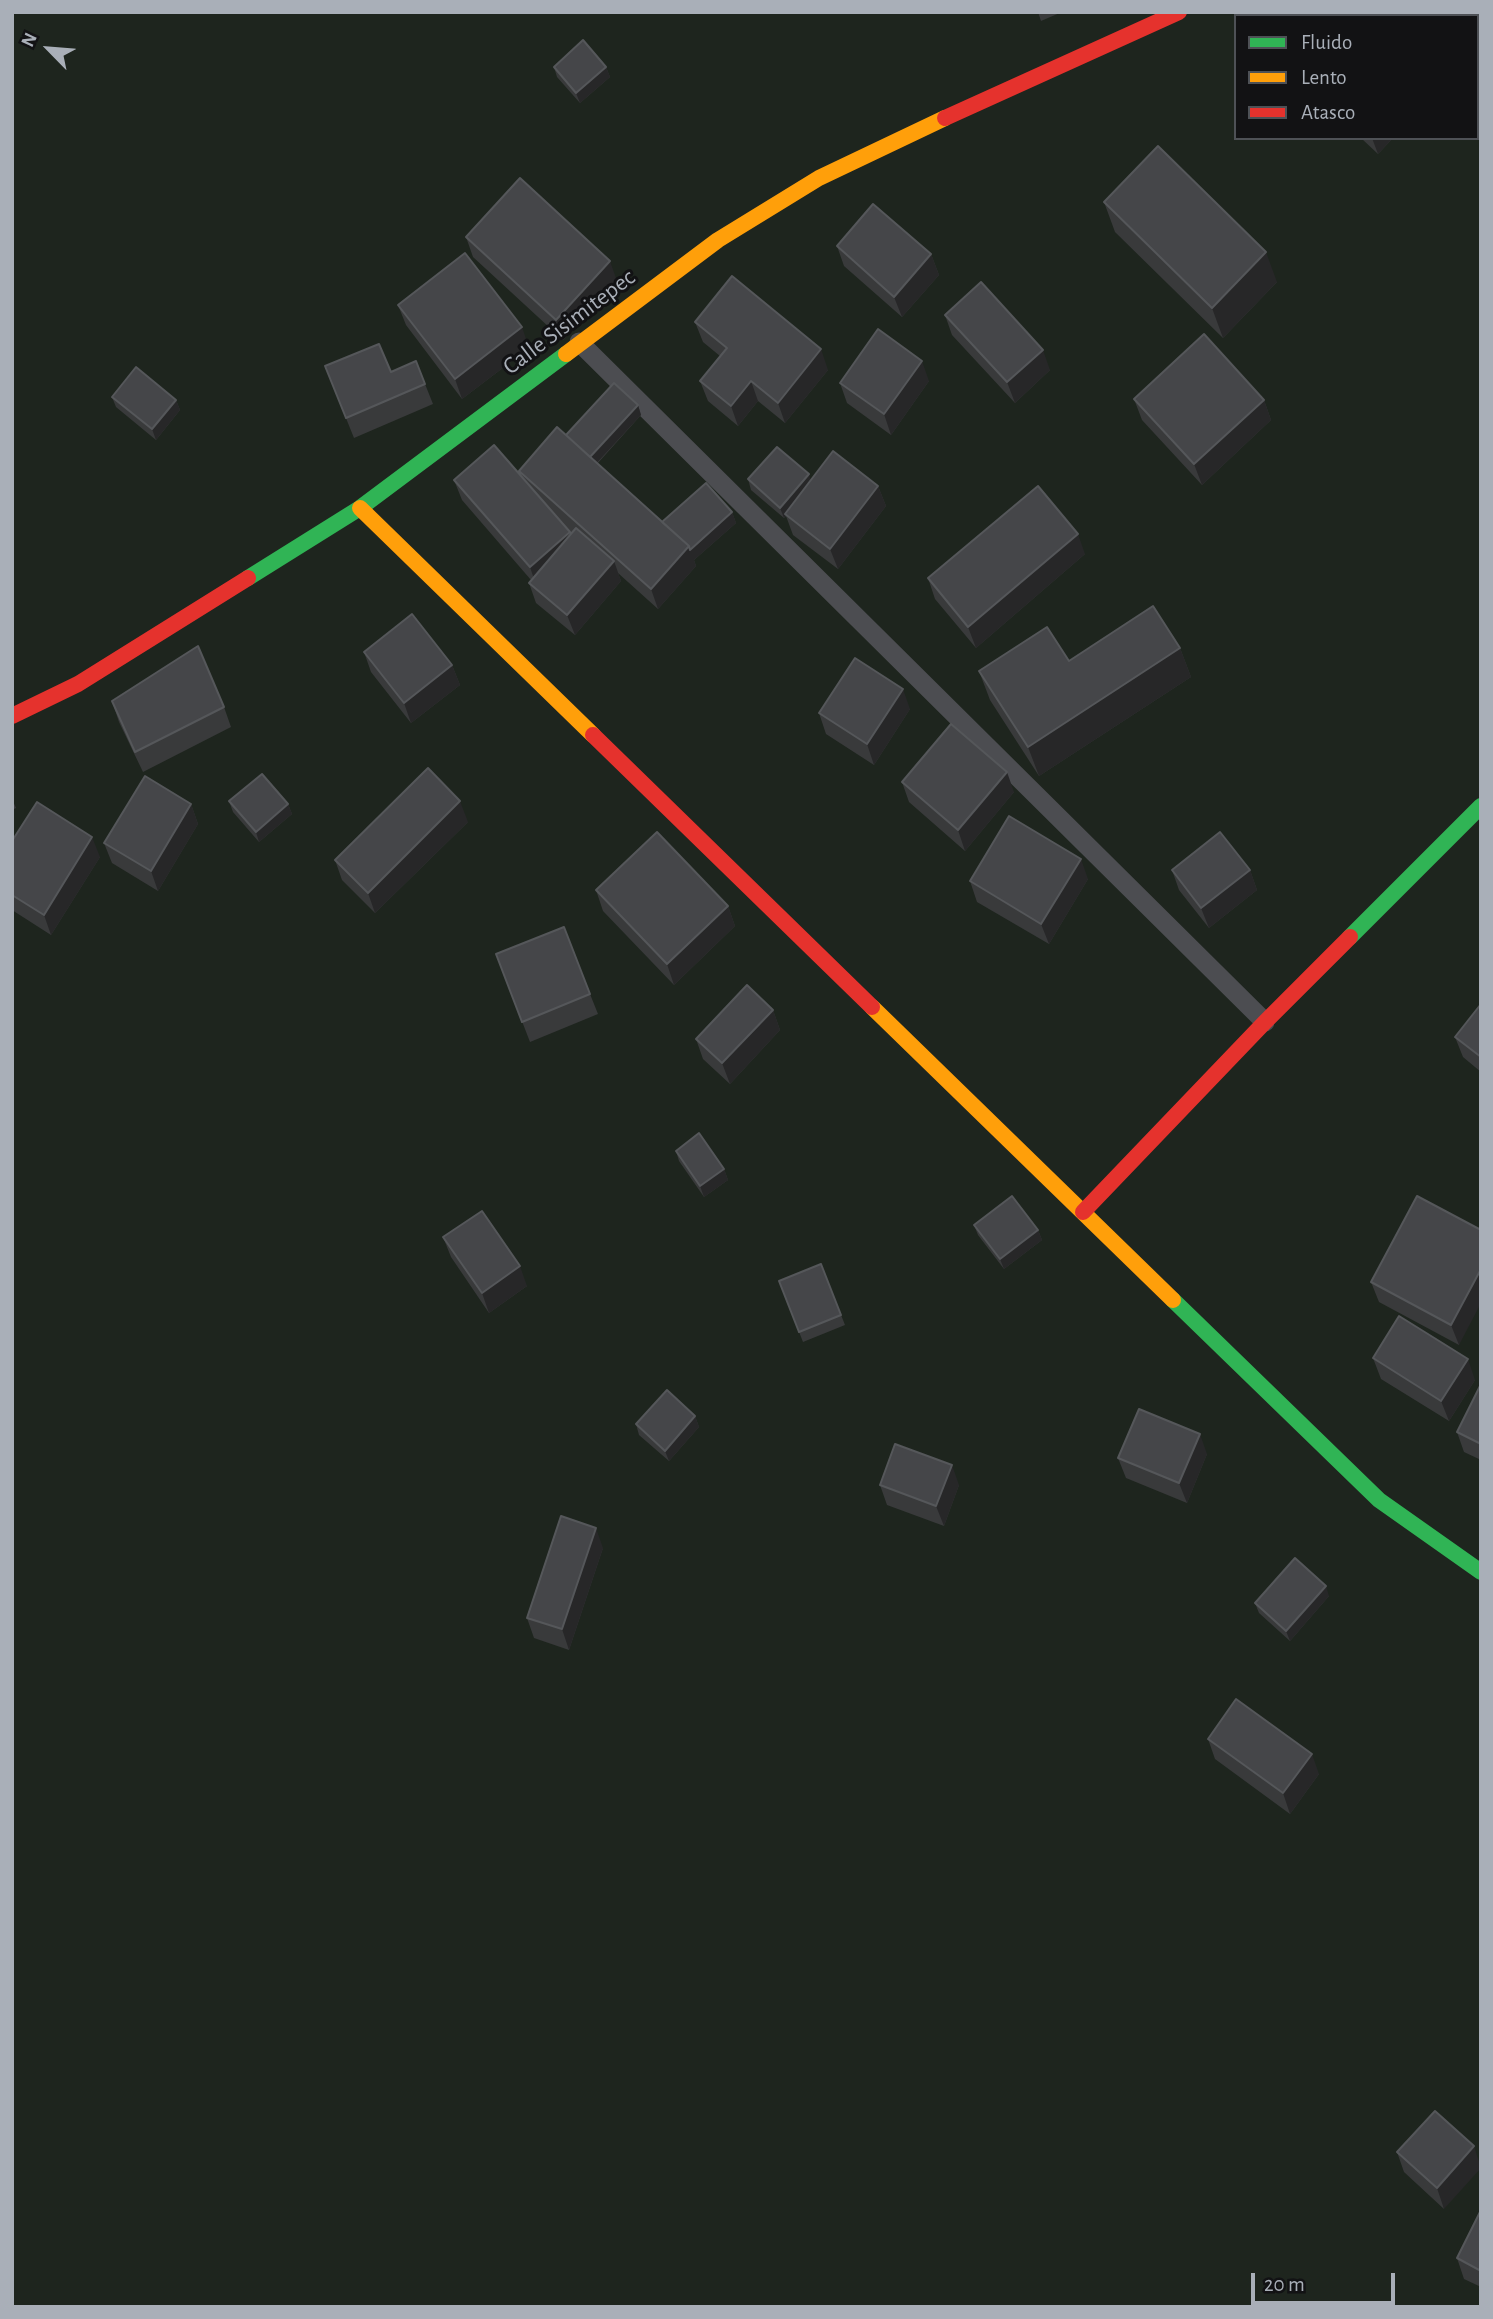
<!DOCTYPE html>
<style>
body{margin:0}
#map{position:relative;width:1493px;height:2319px;overflow:hidden;background:#181818;font-family:"Alegreya Sans",sans-serif}
canvas{display:block}
.frame{position:absolute;inset:0;border:14px solid #a9afb8;pointer-events:none}
.legend{position:absolute;left:1234px;top:14px;width:245px;height:126px;box-sizing:border-box;background:#121214;border:2px solid #4e5156;margin:0;padding:9px 12px;list-style:none;font-size:21px;color:#a9afb8}
.legend li{display:flex;align-items:center;gap:14px;height:35px}
.legend b{width:35px;border:2px solid #4e5156}
.north{position:absolute;left:14px;top:14px;width:70px;height:70px;-webkit-text-stroke:5px #121214;paint-order:stroke;rotate:295deg;font-size:19px;font-weight:700;line-height:28px;text-align:center;color:#a9afb8}
.north::after{content:'';display:block;margin:auto;width:24px;height:32px;background:#a9afb8;clip-path:polygon(50% 0,100% 100%,50% 72%,0 100%)}
.scale{position:absolute;left:1251px;top:2273px;width:144px;height:32px;box-sizing:border-box;border:4px solid #a9afb8;border-top:0;padding-left:9px;font-size:21px;line-height:24px;white-space:nowrap;color:#a9afb8;-webkit-text-stroke:5px #121214;paint-order:stroke}
</style>
<div id="map">
<canvas width="1493" height="2319"></canvas>
<div class="frame"></div>
<ul class="legend">
<li><b style="height:9px;background:#30b455"></b>Fluido</li>
<li><b style="height:9px;background:#ff9f0a"></b>Lento</li>
<li><b style="height:9px;background:#e5322d"></b>Atasco</li>
</ul>
<div class="north">N</div>
<div class="scale">20 m</div>
</div>
<script>
const c = document.querySelector('canvas').getContext('2d');
c.lineJoin = 'round';
function fill(path, color) { c.fillStyle = color; c.fill(path, 'evenodd'); }
function stroke(path, color, width, dash) { c.strokeStyle = color; c.lineWidth = width; c.lineCap = dash ? 'butt' : 'round'; c.setLineDash(dash || []); c.stroke(path); }
function write(font, color, halo, rows, align = 'center') {
  c.font = font + ' "Alegreya Sans",sans-serif'; c.lineWidth = 6; c.setLineDash([]); c.textBaseline = 'middle'; c.strokeStyle = halo; c.fillStyle = color; for (const [text, x, y, turn = 0] of rows) {
    c.save(); c.translate(x, y); c.rotate((+turn || 0) * Math.PI / 180); c.textAlign = isNaN(turn) ? turn : align; if (halo) c.strokeText(text, 0, 0); c.fillText(text, 0, 0); c.restore();
  }
}
fill(new Path2D(`
 M12 12H1481V2307H12ZM1236 16H1477V138H1236Z`), '#1e251e');
stroke(new Path2D(`
 M579 342 1265 1022`), '#4c4d51', 19);
stroke(new Path2D(`
 M248 578 360 508 566 354
 M1350 937 1481 806
 M1173 1300 1379 1500 1481 1572`), '#30b455', 16);
stroke(new Path2D(`
 M566 354 718 240 819 178 945 118
 M360 508 593 735
 M872 1007 1173 1300`), '#ff9f0a', 16);
stroke(new Path2D(`
 M945 118 1179 12
 M12 716 78 684 248 578
 M593 735 872 1007
 M1083 1212 1265 1022 1350 937`), '#e5322d', 16);
fill(new Path2D(`
 M1038 12H1062L1041 21Z
 M554 67H606L610 77 580 103 557 77Z
 M1361 138H1393L1378 154Z
 M1104 202 1277 282 1223 338 1115 232Z
 M466 237 617 281 563 340 473 257Z
 M837 246 931 254 939 275 902 317 844 266Z
 M398 305 529 348 462 399 406 325Z
 M945 315 1050 370 1015 403 952 335Z
 M695 322 828 370 785 423 758 401 738 426 708 401 700 381 720 356 703 342Z
 M325 366 391 372 425 384 433 404 354 438Z
 M929 381 891 435 847 403 840 383Z
 M112 397 176 400 180 410 156 440 116 407Z
 M1134 399 1264 400 1271 420 1202 485 1142 420Z
 M638 405 641 415 597 464 662 522 732 512 736 523 694 560 696 566 658 609 618 573 621 581 575 635 536 603 529 583 531 580 462 500 454 480 520 474 519 471 566 436Z
 M748 479 811 480 878 486 886 506 838 569 793 535 786 516 784 518 751 490Z
 M1085 554 976 648 935 599 928 578Z
 M1180 648 1191 677 1039 776 990 700 979 671Z
 M364 652 452 665 460 685 411 723 371 672Z
 M112 701 224 707 231 727 143 772 119 722Z
 M910 709 874 765 826 734 819 713Z
 M902 782 1014 792 965 851 909 802Z
 M12 799 16 808 12 810Z
 M229 801 288 804 292 814 259 842 233 812Z
 M191 804 198 824 158 891 112 863 104 843Z
 M468 822 375 913 342 880 335 860Z
 M12 841 100 857 51 935 12 910Z
 M1172 870H1250L1257 890 1209 928 1179 890Z
 M1088 879 1049 944 977 902 970 881Z
 M596 890 728 906 735 926 674 985 603 911Z
 M496 954 590 994 598 1014 530 1042Z
 M1481 1004V1072L1463 1057 1455 1037Z
 M773 1010 780 1030 730 1084 703 1059 696 1039Z
 M676 1151 724 1169 728 1180 704 1197 679 1161Z
 M974 1225 1038 1230 1042 1240 1004 1269 978 1235Z
 M1481 1230 1459 1345 1379 1302 1371 1282Z
 M443 1237 527 1286 489 1313 451 1257Z
 M821 1264 845 1325 803 1342 779 1281Z
 M1373 1358 1475 1380 1449 1421 1381 1379Z
 M1481 1384V1460L1464 1452 1457 1432Z
 M695 1416 699 1427 669 1461 639 1435 636 1424Z
 M1207 1454 1187 1503 1126 1478 1118 1458Z
 M880 1485H959L944 1526 887 1505Z
 M603 1548 569 1650 534 1638 527 1618Z
 M1329 1596 1290 1641 1259 1613 1255 1603Z
 M1208 1739 1319 1774 1290 1814 1215 1759Z
 M1435 2111 1444 2209 1404 2172 1397 2152Z
 M1481 2212V2287L1464 2279 1457 2258Z`), '#393a3b');
fill(new Path2D(`
 M606 67 610 77 580 103 576 93Z
 M1372 138H1393L1378 154Z
 M1266 252 1277 282 1223 338 1212 308Z
 M931 254 939 275 902 317 894 297Z
 M610 261 617 281 563 340 556 320Z
 M522 327 529 348 462 399 455 379Z
 M821 349 828 370 785 423 778 403Z
 M1043 350 1050 370 1015 403 1007 382Z
 M922 361 929 381 891 435 884 414Z
 M751 381 758 401 738 426 731 406Z
 M176 400 180 410 156 440 152 429Z
 M1264 400 1271 420 1202 485 1194 464Z
 M638 405 641 415 593 467 590 457Z
 M809 474 812 485 784 518 780 508Z
 M878 486 886 506 838 569 830 549Z
 M732 512 736 523 694 560 696 566 658 609 651 589 689 546Z
 M570 532 578 552 537 588 530 567Z
 M1078 534 1085 554 976 648 968 627Z
 M614 561 621 581 575 635 567 615Z
 M1180 648 1191 677 1039 776 1028 747Z
 M452 665 460 685 411 723 404 703Z
 M903 689 910 709 874 765 867 744Z
 M1007 772 1014 792 965 851 958 830Z
 M460 801 468 822 375 913 368 893Z
 M191 804 198 824 158 891 151 871Z
 M288 804 292 814 259 842 256 832Z
 M92 837 100 857 51 935 44 915Z
 M1081 859 1088 879 1049 944 1041 924Z
 M1250 870 1257 890 1209 928 1201 908Z
 M728 906 735 926 674 985 667 964Z
 M773 1010 780 1030 730 1084 722 1063Z
 M724 1169 728 1180 704 1197 700 1186Z
 M1038 1230 1042 1240 1004 1269 1000 1259Z
 M520 1266 527 1286 489 1313 482 1293Z
 M1481 1269V1303L1459 1345 1451 1325Z
 M1468 1359 1475 1380 1449 1421 1441 1401Z
 M695 1416 699 1427 669 1461 665 1451Z
 M1200 1434 1207 1454 1187 1503 1179 1483Z
 M952 1465 959 1485 944 1526 936 1506Z
 M596 1528 603 1548 569 1650 562 1629Z
 M1326 1586 1329 1596 1290 1641 1286 1631Z
 M1312 1754 1319 1774 1290 1814 1283 1793Z
 M1474 2146 1481 2168 1444 2209 1437 2188Z`), '#272728');
const building = new Path2D(`
 M1316 12H1325L1328 16H1313Z
 M583 40 606 67 576 93 554 67Z
 M1158 146 1266 252 1212 308 1104 202Z
 M520 178 610 261 556 320 466 237Z
 M873 204 931 254 894 297 837 246Z
 M465 253 522 327 455 379 398 305Z
 M732 276 821 349 778 403 751 381 731 406 700 381 727 348 695 322Z
 M981 282 1043 350 1007 382 945 315Z
 M878 329 922 361 884 414 840 383Z
 M1204 334 1264 400 1194 464 1134 399Z
 M379 344 391 372 416 361 425 384 346 418 325 366Z
 M136 367 176 400 152 429 112 397Z
 M614 383 638 405 590 457 566 435Z
 M557 427 689 546 651 589 519 471Z
 M494 445 570 532 530 567 454 480Z
 M777 447 809 474 780 508 748 479Z
 M833 451 878 486 830 549 785 514Z
 M706 483 732 512 690 550 689 546 662 522Z
 M1038 486 1078 534 968 627 928 578Z
 M576 528 614 561 567 615 529 583Z
 M1153 606 1180 648 1028 747 979 671 1047 627 1069 661Z
 M412 614 452 665 404 703 364 652Z
 M198 646 224 707 135 752 112 701Z
 M855 658 903 689 867 744 819 713Z
 M951 724 1007 772 958 830 902 782Z
 M428 768 460 801 368 893 335 860Z
 M262 774 288 804 256 832 229 801Z
 M145 776 191 804 151 871 104 843Z
 M37 802 92 837 44 915 12 895V841Z
 M1009 816 1081 859 1041 924 970 881Z
 M657 832 728 906 667 964 596 890Z
 M1220 832 1250 870 1201 908 1172 870Z
 M564 927 590 994 522 1022 496 954Z
 M747 985 773 1010 722 1063 696 1039Z
 M1481 1004V1057L1455 1037Z
 M699 1133 724 1169 700 1186 676 1151Z
 M1012 1196 1038 1230 1000 1259 974 1225Z
 M1417 1196 1481 1230V1269L1451 1325 1371 1282Z
 M482 1211 520 1266 482 1293 443 1237Z
 M821 1264 841 1315 799 1332 779 1281Z
 M1399 1316 1468 1359 1441 1401 1373 1358Z
 M1481 1384V1444L1457 1432Z
 M667 1390 695 1416 665 1451 636 1424Z
 M1139 1409 1200 1434 1179 1483 1118 1458Z
 M895 1444 952 1465 936 1506 880 1485Z
 M561 1516 596 1528 562 1629 527 1618Z
 M1295 1558 1326 1586 1286 1631 1255 1603Z
 M1236 1699 1312 1754 1283 1793 1208 1739Z
 M1435 2111 1474 2146 1437 2188 1397 2152Z
 M1480 2212H1481V2271L1457 2258Z`);
fill(building, '#454649');
stroke(building, '#55575a', 2);
write('24px', '#a9afb8', '#121214', [
 ["Calle Sisimitepec",569,322,-37]
]);
</script>
